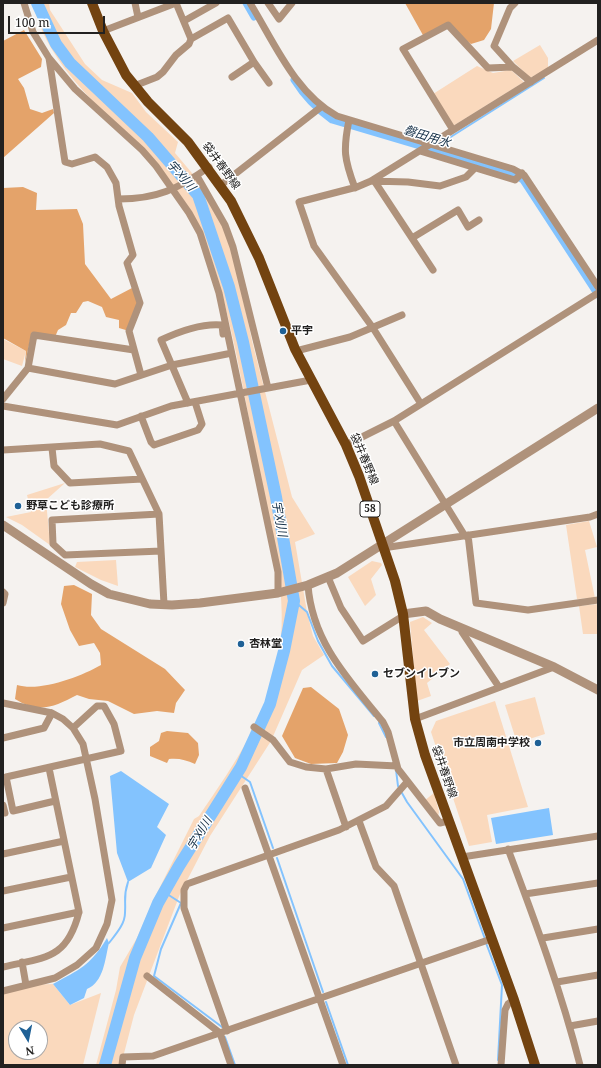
<!DOCTYPE html>
<meta charset="utf-8">
<style>
body{margin:0}
#map{position:relative;width:601px;height:1068px;overflow:hidden;background:#f5f2ef;font-family:"Noto Serif",serif}
canvas{display:block}
.frame{position:absolute;inset:0;border:4px solid #222120;pointer-events:none}
.north{position:absolute;left:8px;top:1020px;width:40px;height:40px;box-sizing:border-box;background:#fff;border:1px solid #a7a6a6;border-radius:50%;rotate:170deg;font-size:11px;font-weight:700;line-height:16px;text-align:center;color:#222120}
.north::after{content:'';display:block;margin:auto;width:14px;height:18px;background:#1f6196;clip-path:polygon(50% 0,100% 100%,50% 72%,0 100%)}
.scale{position:absolute;left:8px;top:16px;width:97px;height:18px;box-sizing:border-box;border:2px solid #222120;border-top:0;padding-left:5px;font-size:12px;line-height:14px;white-space:nowrap;color:#222120;-webkit-text-stroke:3px #fff;paint-order:stroke}
</style>
<div id="map">
<canvas width="601" height="1068"></canvas>
<div class="frame"></div>
<div class="north">N</div>
<div class="scale">100 m</div>
</div>
<script>
const c = document.querySelector('canvas').getContext('2d');
c.lineJoin = 'round';
function fill(path, color) { c.fillStyle = color; c.fill(path, 'evenodd'); }
function stroke(path, color, width, dash) { c.strokeStyle = color; c.lineWidth = width; c.lineCap = dash ? 'butt' : 'round'; c.setLineDash(dash || []); c.stroke(path); }
function write(font, color, halo, rows, align = 'center') {
  c.font = font + ' "Noto Serif","Noto Sans JP",serif'; c.lineWidth = 3; c.setLineDash([]); c.textBaseline = 'middle'; c.strokeStyle = halo; c.fillStyle = color; for (const [text, x, y, turn = 0] of rows) {
    c.save(); c.translate(x, y); c.rotate((+turn || 0) * Math.PI / 180); c.textAlign = isNaN(turn) ? turn : align; if (halo) c.strokeText(text, 0, 0); c.fillText(text, 0, 0); c.restore();
  }
}
fill(new Path2D(`
 M33 3H49L50 10 85 64 102 80 132 93 146 112 178 142 175 153 197 179 232 243 252 341 292 497 315 534 295 542 307 612 313 636 324 655 302 670 271 741 210 836 180 894 134 1015 121 1065H96L116 990 120 967 137 938 154 899 194 819 199 816C235 763 271 712 280 647 288 590 268 515 257 459 242 385 229 300 201 230 195 214 172 184 161 169 152 156 138 146 126 134 89 98 44 56 33 3Z
 M540 45 548 58V68L530 78 513 61Z
 M477 66 493 73 511 70 524 82 453 126 433 94Z
 M3 339 26 351 22 366 3 359Z
 M65 483 46 500 50 545 22 525 6 517 31 512 27 495Z
 M589 521 597 547 585 550 595 598 577 599 566 525Z
 M116 560 118 586 101 580 75 567 77 562Z
 M372 561 381 563 382 565 371 579 376 595 365 606 348 577Z
 M598 604V634H583L579 606Z
 M423 617 432 623 424 630 450 664 427 683 431 696 417 701 410 622Z
 M535 697 545 734 517 743 505 705Z
 M495 701 528 807 487 815 492 842 469 846 431 732 436 721Z
 M434 793 439 812 438 817 424 801Z
 M53 984 70 1005 101 993 83 1065H3V991L26 985ZM16 1028H40V1052H16Z`), '#fad9bd');
fill(new Path2D(`
 M405 3H494L491 29 484 40 471 44 445 24 424 37Z
 M24 30 42 59 41 67 18 79 24 88 30 109 42 113 53 109 54 113 3 158V41Z
 M23 187 37 193 36 210 77 209 83 224 85 264 111 299 132 288 140 305 129 331 119 328V320L106 317 102 307 88 301 83 302 76 313H71L66 325 58 330 55 337 32 332 25 363 26 351 3 338V188Z
 M74 585 92 594 91 615 101 629 165 669 185 690 176 703 174 713 157 711 134 714 108 701 89 699 77 695C54 707 39 714 15 699L17 685C40 692 80 677 101 665L100 653 94 643 79 646 70 630 61 604 64 586Z
 M311 687 339 709 348 735 343 752 337 763 311 764 295 758 282 736 303 688Z
 M167 731 188 733 198 743 199 755 195 764C186 760 179 758 169 759L167 763 150 756V747L159 741 161 733Z`), '#e4a36a');
fill(new Path2D(`
 M121 771 169 804 157 827 166 835 151 868 128 882 117 853 110 776Z
 M549 808 553 835 496 844 491 818Z
 M107 938 109 943C105 959 104 982 87 989L84 998 70 1005 53 984C79 970 91 965 107 938Z`), '#83c3fe');
stroke(new Path2D(`
 M438 145 544 78
 M294 601 307 612 318 641 332 666 374 716
 M379 723 386 737
 M396 770 398 786 407 802 463 879 485 939
 M237 773 250 782 273 848
 M277 858 323 992
 M164 892 181 903 161 949 154 976 222 1027
 M109 943C116 934 125 924 125 913 126 898 123 897 128 882
 M486 943 502 985 498 1060
 M326 1002 348 1065
 M225 1037 235 1065`), '#83c3fe', 2);
stroke(new Path2D(`
 M246 3 254 17
 M294 80C304 96 316 109 332 120L514 174 523 180 598 295`), '#83c3fe', 7);
stroke(new Path2D(`
 M37 3 56 44 70 63 148 137 198 195 229 287 243 342 276 497 294 601 284 651 270 704 241 767 179 866 158 903 135 958 105 1065`), '#83c3fe', 12);
stroke(new Path2D(`
 M24 3 33 32 49 58 65 162 72 164 95 157 107 167 116 183 119 206 133 255 127 263 140 303 129 331 141 375
 M135 3 138 17
 M250 3C274 42 295 93 337 116L513 169 524 175 598 287
 M268 3 279 19 292 3
 M184 21 216 3
 M103 31 176 3
 M191 39 228 18 254 62 269 83
 M49 58 75 89 142 150 156 166 189 213 200 233 219 293 278 572V593
 M513 67 494 46 510 8 515 3
 M232 77 254 62
 M134 86 157 77 163 72 176 55 189 44 191 39 176 3
 M349 120C343 150 344 159 355 188
 M453 130 403 49 448 25 488 68 513 67 531 82
 M420 151 515 180 522 173
 M197 176 225 225 233 247 268 388
 M371 181 408 182 440 186 466 177 475 168
 M375 182 433 270
 M221 185 321 107
 M119 199C157 199 178 189 209 167
 M412 238 458 210 468 227 479 220
 M296 351 350 337 402 315
 M28 368 115 384 172 365 227 354
 M3 399 28 368 34 335 134 350
 M188 403 161 340C180 331 201 323 222 325L223 334
 M421 404 373 328 314 246 299 202 357 187 371 181 598 40
 M3 406 117 425 171 406 311 380
 M141 416 151 442 154 445 198 430 202 424 195 402
 M394 421 465 536
 M346 445 394 421 598 293
 M52 448 54 466 70 483 142 479
 M3 450 100 444 129 451 159 514 164 604
 M159 514 52 520 53 544 65 555 161 551
 M468 535 476 603 528 610 598 600
 M383 548 590 517 598 514
 M328 577 341 608 363 641 403 616
 M308 585C312 642 349 680 383 722L388 732 398 769 440 823 448 821
 M3 592 5 594 3 603
 M463 629 462 632 499 687
 M3 703 52 713 63 719 73 728 83 744 95 799 112 900 107 924 96 948 77 965 55 978 3 991
 M415 719 554 667
 M254 727 273 740 290 762 306 767 326 769 356 764 397 766
 M3 738 44 728 52 713
 M326 769 346 827
 M245 788 343 1065
 M55 801 13 811 6 777 121 751 114 724 104 706H97L73 728
 M3 805 5 813H3
 M359 821 376 867 394 886 456 1065
 M508 849C535 921 561 990 580 1065
 M3 854 64 841
 M462 857 598 836
 M3 891 71 877
 M525 894 598 883
 M3 928 79 912
 M543 938 598 929
 M22 962 26 985
 M3 967C45 957 67 960 79 912L49 768
 M147 976 220 1033 231 1065
 M557 982 598 975
 M570 1026 598 1021
 M227 1031 184 908V890L187 884 339 830 386 806 407 782
 M122 1065 123 1057 153 1056 491 939
 M501 1065 505 1010 508 1004 514 1000`), '#af927b', 7);
stroke(new Path2D(`
 M3 525 91 584 109 594 150 604 172 605 200 603 278 593 308 585 337 573 598 408
 M403 614 426 611 440 619 554 667 598 690`), '#af927b', 9);
stroke(new Path2D(`
 M92 3 103 31 126 75 148 102 188 142 231 201 259 258 295 349 346 445 359 476 395 581 403 614 415 719 425 755 514 1000 535 1065`), '#734310', 10);
for (const [x, y, r, color] of [
 [283,331,4,"#1f6196"],
 [18,506,4,"#1f6196"],
 [241,644,4,"#1f6196"],
 [375,674,4,"#1f6196"],
 [538,743,4,"#1f6196"]
]) { const dot = new Path2D(); dot.arc(x, y, r, 0, 2 * Math.PI); c.fillStyle = color; c.fill(dot); stroke(dot, '#fff', 1.5); }
for (const [x, y, w] of [
 [370,509,20]
]) { const box = new Path2D(); box.roundRect(x - w / 2, y - 8, w, 16, 3); c.fillStyle = '#fff'; c.fill(box); stroke(box, '#222120', 1); }
write('bold 10px', '#222120', null, [
 ["58",370,509]
]);
write('11px', '#222120', '#fff', [
 ["袋井春野線",221,166,54],
 ["袋井春野線",364,459,67],
 ["袋井春野線",444,772,71]
]);
write('bold 11px', '#222120', '#fff', [
 ["平宇",291,331],
 ["野草こども診療所",26,506],
 ["杏林堂",249,644],
 ["セブンイレブン",383,674],
 ["市立周南中学校",530,743,"right"]
], 'left');
write('italic 12px', '#132e46', '#fff', [
 ["磐田用水",427,137,17],
 ["宇刈川",181,176,49],
 ["宇刈川",279,519,80],
 ["宇刈川",200,834,-59]
]);
</script>
